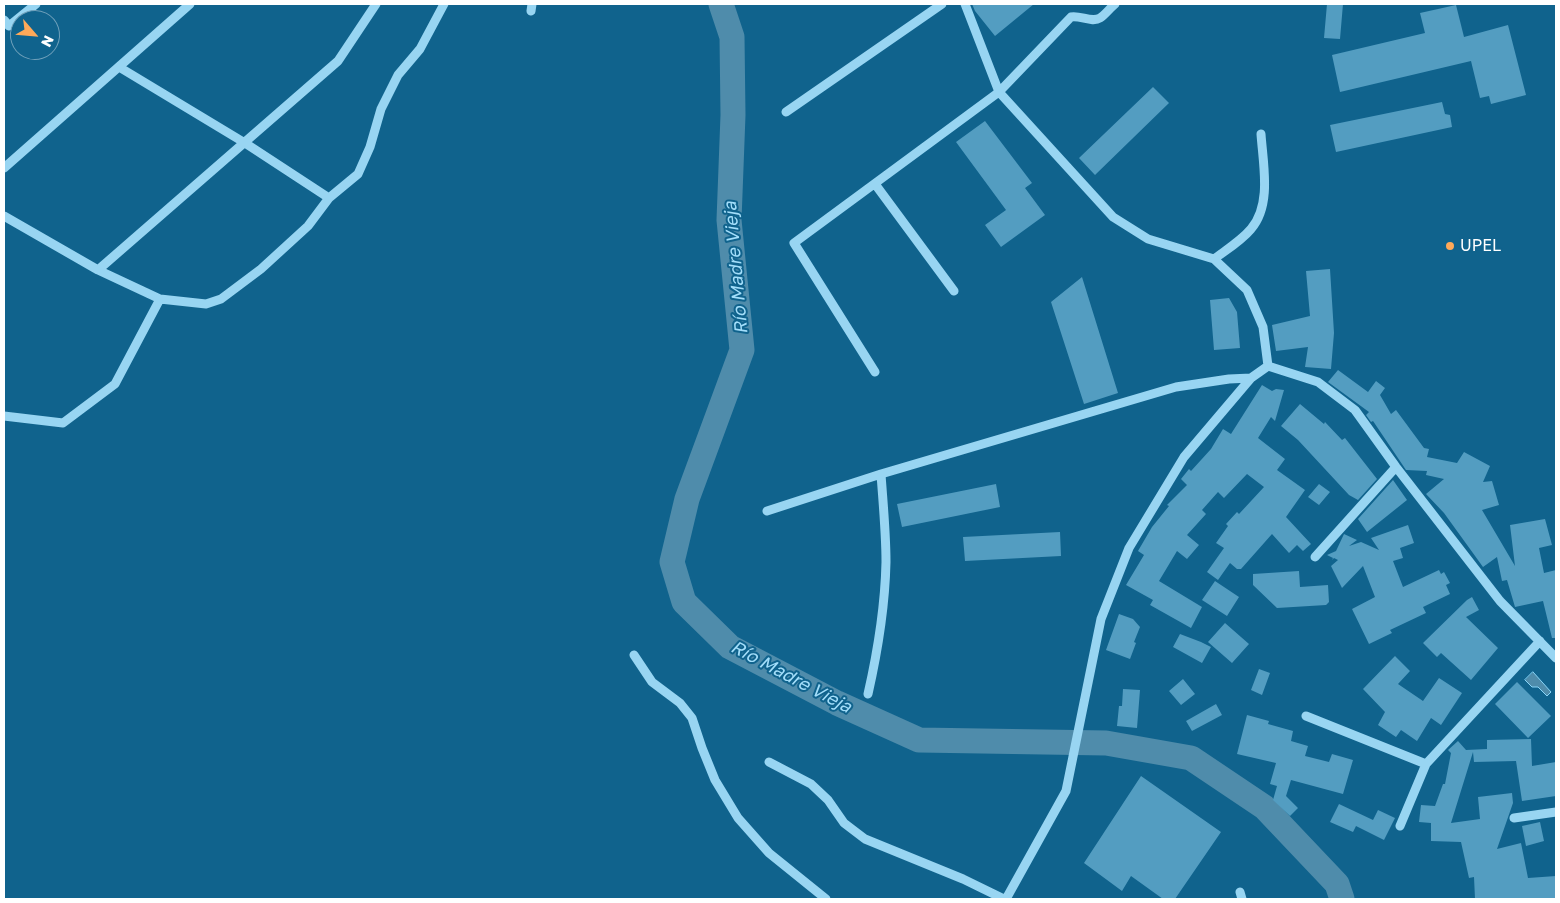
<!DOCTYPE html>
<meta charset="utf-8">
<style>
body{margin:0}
#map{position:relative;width:1560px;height:903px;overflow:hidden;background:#10638d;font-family:"Golos Text",sans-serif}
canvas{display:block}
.frame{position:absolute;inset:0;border:5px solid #fff;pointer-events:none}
.north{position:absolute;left:10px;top:10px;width:50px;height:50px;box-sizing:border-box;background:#10638d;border:1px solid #70a1bb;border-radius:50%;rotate:117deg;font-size:14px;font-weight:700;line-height:20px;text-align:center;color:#fff}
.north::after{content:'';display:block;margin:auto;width:18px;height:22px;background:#ffa959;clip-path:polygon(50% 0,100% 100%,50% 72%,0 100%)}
</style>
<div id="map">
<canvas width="1560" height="903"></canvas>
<div class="frame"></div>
<div class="north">N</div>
</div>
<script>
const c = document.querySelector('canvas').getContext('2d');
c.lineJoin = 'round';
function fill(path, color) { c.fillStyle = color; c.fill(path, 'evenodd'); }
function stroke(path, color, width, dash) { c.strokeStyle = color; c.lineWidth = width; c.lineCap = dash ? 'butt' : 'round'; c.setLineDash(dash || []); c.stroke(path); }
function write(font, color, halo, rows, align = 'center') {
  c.font = font + ' "Golos Text",sans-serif'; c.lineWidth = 4; c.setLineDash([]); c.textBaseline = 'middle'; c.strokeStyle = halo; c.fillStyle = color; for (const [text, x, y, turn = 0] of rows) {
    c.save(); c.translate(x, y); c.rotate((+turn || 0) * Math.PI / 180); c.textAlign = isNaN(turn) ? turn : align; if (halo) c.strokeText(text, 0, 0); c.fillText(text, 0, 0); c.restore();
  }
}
const water = new Path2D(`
 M1533 672 1551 692 1547 696 1538 687H1532L1525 680Z`);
fill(water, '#4f8cab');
stroke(water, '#89d4f6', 1);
stroke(new Path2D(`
 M721 4 732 37 733 115 729 220 742 350 687 499 672 562 684 602 730 647 837 703 919 740 1106 743 1191 758 1264 807 1337 884 1342 899`), '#4f8cab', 25);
fill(new Path2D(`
 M972 4H1034L995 36 975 11Z
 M1327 4H1343L1340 39 1324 38Z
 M1456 5 1464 37 1508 25 1526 95 1491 104 1489 96 1480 98 1471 61 1340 92 1332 55 1425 33 1420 13Z
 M1153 87 1169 103 1095 175 1079 158Z
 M1442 102 1445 114 1450 115 1452 127 1336 152 1330 125Z
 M985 121 1032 183 1025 188 1045 215 1001 247 985 225 1006 210 956 142Z
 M1330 269 1334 333 1331 369 1305 367 1308 347 1276 351 1272 325 1310 316 1306 271Z
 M1082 277 1118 393 1084 404 1051 302Z
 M1229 298 1237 312 1240 348 1214 350 1210 300Z
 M1338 370 1368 392 1376 381 1385 388 1380 395 1391 414 1396 410 1424 448 1429 449 1427 457 1457 463 1464 452 1490 466 1483 482 1492 481 1499 505 1482 510 1515 566 1510 525 1545 519 1552 545 1539 548 1544 573 1556 570V638H1552L1543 601 1515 607 1507 580 1502 581 1497 557 1483 567 1444 513 1426 494 1444 479 1426 475 1427 471 1406 470 1373 421 1371 422 1366 415 1369 412 1328 382Z
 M1262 385 1272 391 1276 389 1284 390 1275 421 1271 417 1258 438 1285 459 1277 470 1305 490 1286 517 1311 544 1303 551 1297 545 1289 553 1272 534 1241 569H1237L1230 563 1218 580 1207 572 1224 548 1216 543 1228 526 1226 524 1237 512 1239 514 1264 487 1247 474 1224 498 1218 492 1202 510 1206 514 1187 535 1199 545 1187 559 1177 551 1159 581 1202 607 1191 628 1150 605 1153 600 1126 585 1144 555 1138 551 1152 527 1169 506 1167 505 1187 485 1181 479 1189 469 1191 471 1211 449 1223 429 1231 434Z
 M1300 404 1324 424 1325 422 1342 440 1345 438 1377 479 1358 500 1349 495 1298 440 1281 426Z
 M1393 480 1407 500 1367 532 1358 519Z
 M996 484 1000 507 902 527 897 504Z
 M1319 484 1330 492 1319 505 1308 497Z
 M1408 525 1414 543 1400 548 1403 558 1393 561 1403 587 1439 570 1441 574 1444 572 1450 583 1446 585 1450 594 1423 607 1426 613 1390 630 1392 633 1369 644 1352 609 1375 597 1363 566 1342 588 1331 566 1338 560 1334 558 1332 560 1333 558 1327 555 1336 551 1344 534 1357 540 1349 546 1361 542 1379 550 1371 538Z
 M1060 532 1061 556 965 561 963 537Z
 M1299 571 1300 587 1328 585 1329 602 1326 605 1277 608 1253 585V574Z
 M1215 581 1239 597 1227 616 1202 600Z
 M1472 597 1479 610 1466 617 1498 648 1471 680 1441 653 1437 657 1423 643 1467 600Z
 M1119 614 1133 619 1140 627 1134 642 1136 643 1130 659 1106 650Z
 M1225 623 1249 644 1232 663 1208 642Z
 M1180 634 1201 642 1211 647 1202 663 1173 647Z
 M1395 656 1410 671 1398 684 1423 701 1439 678 1462 693 1441 725 1431 718 1417 741 1401 730 1396 737 1378 725 1385 712 1363 689Z
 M1259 669 1270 673 1262 695 1251 690Z
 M1183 679 1195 694 1181 705 1169 691Z
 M1517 682 1551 716 1528 738 1495 704Z
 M1123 689 1140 690 1137 728 1117 726 1119 706H1122Z
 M1216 704 1222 715 1192 731 1186 721Z
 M1247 715 1269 721 1268 724 1293 731 1291 741 1308 746 1305 756 1329 762 1332 754 1353 760 1343 794 1291 780 1286 796 1298 808 1290 816 1273 800 1277 786 1270 784 1276 763 1237 754Z
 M1531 739 1532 766 1556 762V796L1522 801 1516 761 1474 762 1473 752 1451 823 1480 819 1478 797 1512 793 1513 803 1497 849 1521 843 1528 878 1556 876V899H1475L1474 877 1469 878 1461 842 1431 841V823L1419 822 1421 805 1435 806 1443 784H1445L1451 753 1448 750 1458 741 1466 750 1487 749V740Z
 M1141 776 1221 832 1175 899H1163L1131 876 1122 891 1084 863Z
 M1339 804 1373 820 1378 810 1395 818 1384 840 1356 826 1353 832 1330 822Z
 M1540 822 1544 841 1526 846 1522 826Z`), '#539dc1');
stroke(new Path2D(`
 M965 4 999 92 1113 217 1148 239 1214 259 1247 290 1263 327 1268 366
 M531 11 532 4
 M4 20 9 26 36 4
 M119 67 245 143 329 198
 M786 112 942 4
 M4 168 190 4
 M875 184 954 291
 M4 216 98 270 160 299 206 304 221 299 261 269 308 226 329 198 358 174 370 147 381 109 398 75 420 49 444 4
 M1214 259C1226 250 1241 241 1251 229 1272 205 1263 164 1261 134
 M98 270 338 61 376 4
 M875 372 794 243 999 92 1071 17C1080 15 1092 23 1100 18 1105 15 1110 8 1115 4
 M4 416 63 423 115 384 160 299
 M767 511 881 474 1176 387 1229 379 1251 378
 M1315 557 1396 467
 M634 655 652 682 680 703 692 718 702 748 715 780 738 818 769 853 826 899
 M868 694C878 650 885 607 886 562 886 533 883 503 881 474
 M1306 716 1426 764
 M769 762 811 784 828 800 844 823 865 839 963 879 1004 899
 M1514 818 1556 812
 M1400 826 1426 764 1540 641
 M1240 892 1242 899
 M1006 899 1066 791 1101 619 1129 548 1184 457 1251 378 1268 366 1318 382 1355 410 1396 467 1500 601 1556 658`), '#98d5f2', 9);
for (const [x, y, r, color] of [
 [1450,246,5,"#ffa959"]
]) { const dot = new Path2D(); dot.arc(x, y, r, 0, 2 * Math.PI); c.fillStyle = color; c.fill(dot); stroke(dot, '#10638d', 2); }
write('16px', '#fff', '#10638d', [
 ["UPEL",1460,246]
], 'left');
write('italic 18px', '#a3defa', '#10638d', [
 ["Río Madre Vieja",736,268,-95],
 ["Río Madre Vieja",791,677,28]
]);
</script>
